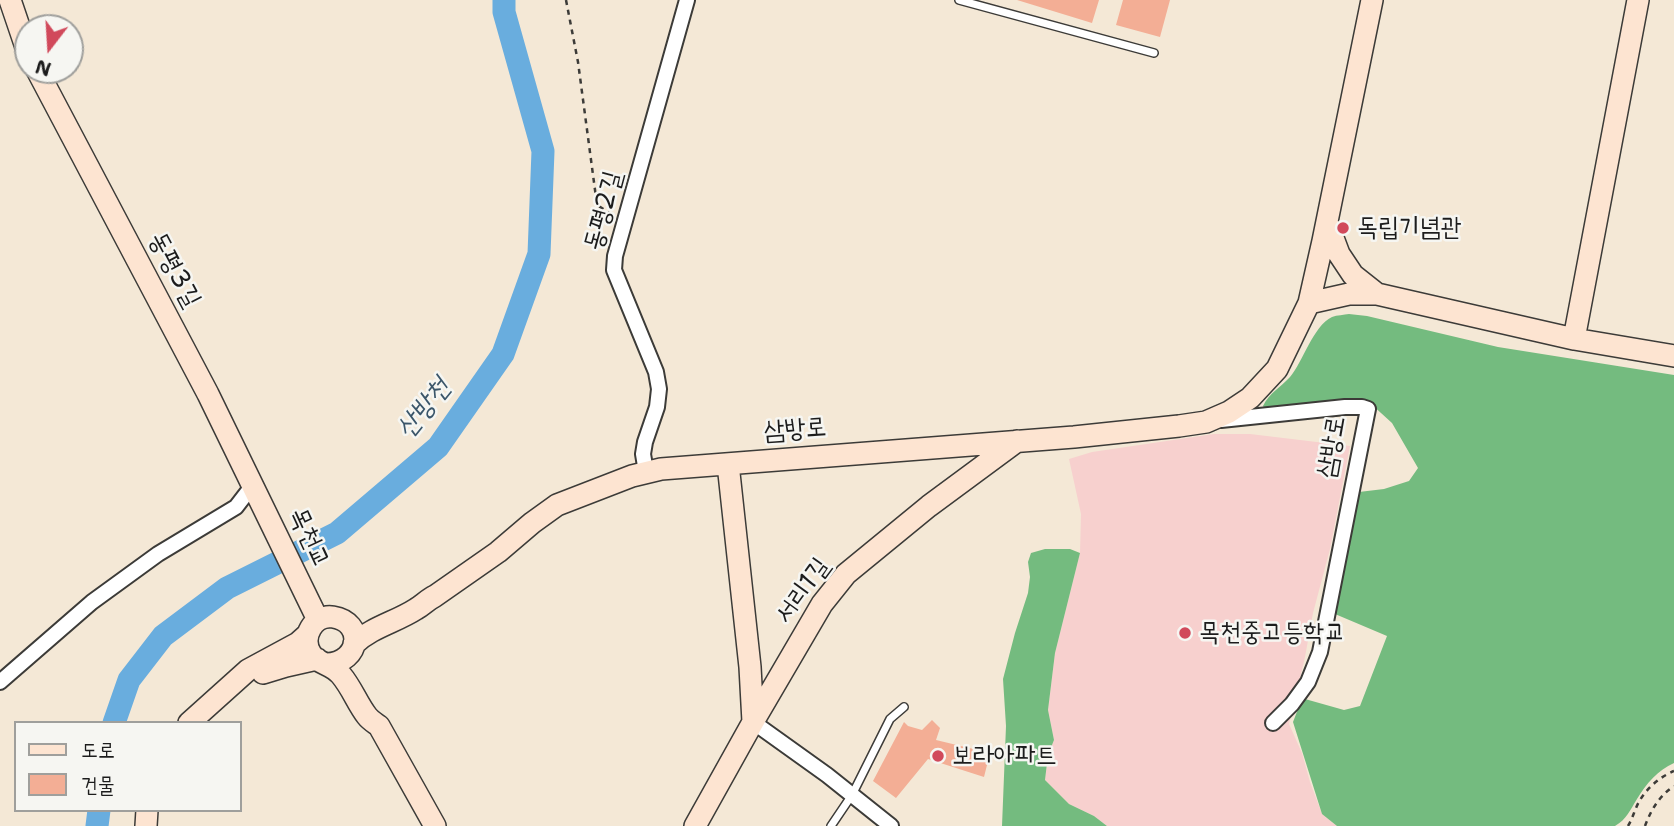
<!DOCTYPE html>
<meta charset="utf-8">
<style>
body{margin:0}
#map{position:relative;width:1674px;height:826px;overflow:hidden;background:#f4e8d6;font-family:"Shantell Sans","Poor Story",sans-serif}
canvas{display:block}
.legend{position:absolute;left:14px;top:721px;width:228px;height:91px;box-sizing:border-box;background:#f6f6f2;border:2px solid #9f9f9c;margin:0;padding:9px 12px;list-style:none;font-size:21px;color:#1c1c1c}
.legend li{display:flex;align-items:center;gap:14px;height:35px}
.legend b{width:35px;border:2px solid #9f9f9c}
.north{position:absolute;left:14px;top:14px;width:70px;height:70px;box-sizing:border-box;background:#f6f6f2;border:2px solid #9f9f9c;border-radius:50%;rotate:197deg;font-size:19px;font-weight:700;line-height:28px;text-align:center;color:#1c1c1c}
.north::after{content:'';display:block;margin:auto;width:24px;height:32px;background:#d1495b;clip-path:polygon(50% 0,100% 100%,50% 72%,0 100%)}
</style>
<div id="map">
<canvas width="1674" height="826"></canvas>
<ul class="legend">
<li><b style="height:9px;background:#fde4d1"></b>도로</li>
<li><b style="height:19px;background:#f3ae95"></b>건물</li>
</ul>
<div class="north">N</div>
</div>
<script>
const c = document.querySelector('canvas').getContext('2d');
c.lineJoin = 'round';
function fill(path, color) { c.fillStyle = color; c.fill(path, 'evenodd'); }
function stroke(path, color, width, dash) { c.strokeStyle = color; c.lineWidth = width; c.lineCap = dash ? 'butt' : 'round'; c.setLineDash(dash || []); c.stroke(path); }
function write(font, color, halo, rows, align = 'center') {
  c.font = font + ' "Shantell Sans","Poor Story",sans-serif'; c.lineWidth = 5; c.setLineDash([]); c.textBaseline = 'middle'; c.strokeStyle = halo; c.fillStyle = color; for (const [text, x, y, turn = 0] of rows) {
    c.save(); c.translate(x, y); c.rotate((+turn || 0) * Math.PI / 180); c.textAlign = isNaN(turn) ? turn : align; if (halo) c.strokeText(text, 0, 0); c.fillText(text, 0, 0); c.restore();
  }
}
fill(new Path2D(`
 M1214 434H1250L1350 446 1330 549 1313 613 1305 657 1289 724 1302 753 1310 782 1322 814 1337 826H1107L1094 816 1069 804 1045 780 1048 755 1054 740 1048 710 1055 653 1080 553 1081 514 1069 459 1092 452Z`), '#f7d0ce');
fill(new Path2D(`
 M1349 314 1367 316 1498 347 1674 375V763C1658 770 1646 784 1637 799 1630 810 1627 819 1615 826H1337L1322 814 1293 722 1300 704 1305 699 1344 710 1360 706 1387 636 1335 614 1359 492 1384 489 1409 481 1418 468 1392 423 1370 403 1351 400 1266 411 1263 406C1269 393 1281 387 1290 377 1303 362 1313 326 1332 317 1337 315 1344 315 1349 314Z
 M1045 549H1070L1080 553 1055 653 1048 710 1054 740 1048 755 1045 780 1069 804 1094 816 1107 826H1002L1006 726 1003 679 1015 633 1028 593 1030 577 1028 562 1031 553Z`), '#74bb7f');
stroke(new Path2D(`
 M114 723 129 680 163 636 227 588 337 533 438 447 503 354 539 254 543 151 504 12V0
 M97 826 99 810`), '#69adde', 23);
fill(new Path2D(`
 M1017 0H1099L1092 23Z
 M1123 0H1170L1160 37 1116 25Z
 M932 720 940 728 936 740 990 753 984 777 928 759 896 798 873 781 904 722 908 726 922 730Z`), '#f3ae95');
const lane = new Path2D(`
 M959 0 1154 53
 M831 826 852 795 890 719 904 707`);
const street = new Path2D(`
 M1221 420 1345 407H1362L1368 409 1320 652 1308 682 1292 704 1273 723
 M646 472 643 454 645 442 657 407 659 389 656 372 614 270 615 256 687 0
 M0 682 92 602 158 554 236 507 253 485
 M753 722 827 775 891 826`);
const secondary = new Path2D(`
 M10 0 28 53
 M37 70 208 394 318 620
 M1327 222 1339 254 1353 275 1377 294 1574 339 1638 0
 M1309 303 1349 294H1377
 M1574 339 1674 356
 M728 464 750 667 753 722
 M354 644C372 627 396 622 416 609 423 605 427 600 435 596L498 552 532 523 557 505 632 476 661 469 1074 437 1179 426 1206 422 1229 412 1250 398 1277 369 1309 303 1323 241 1372 0
 M327 664C361 662 365 622 333 617 314 614 300 637 311 654 318 664 332 664 341 675 352 688 357 703 367 716 370 720 375 723 379 726L435 826
 M263 673 286 666 317 659
 M189 723 248 670 298 643 308 634
 M146 826 147 810
 M695 826 753 722 822 604 846 574 929 506 1017 441`);
stroke(lane, '#3c3b38', 10);
stroke(street, '#3c3b38', 18);
stroke(secondary, '#3c3b38', 24);
stroke(new Path2D(`
 M566 0 578 62 597 205 614 216
 M1628 826C1633 818 1635 808 1640 800 1648 787 1660 777 1674 771
 M1645 826C1651 810 1659 796 1674 786`), '#3c3b38', 2.5, [5, 5]);
stroke(lane, '#fff', 7);
stroke(street, '#fff', 14);
stroke(secondary, '#fde4d1', 21);
for (const [x, y, r, color] of [
 [1343,228,7,"#d1495b"],
 [1185,633,7,"#d1495b"],
 [938,756,7,"#d1495b"]
]) { const dot = new Path2D(); dot.arc(x, y, r, 0, 2 * Math.PI); c.fillStyle = color; c.fill(dot); stroke(dot, '#f6f6f2', 2.5); }
write('26px', '#1c1c1c', '#f6f6f2', [
 ["동평2길",604,211,-75],
 ["동평3길",174,270,62],
 ["삼방로",795,430,-4],
 ["삼방로",1332,447,-80],
 ["목천교",309,538,65],
 ["서리1길",803,591,-54]
]);
write('26px', '#1c1c1c', '#f6f6f2', [
 ["독립기념관",1357,228],
 ["목천중고등학교",1199,633],
 ["보라아파트",952,756]
], 'left');
write('italic 28px', '#3b566a', '#f6f6f2', [
 ["산방천",424,409,-51]
]);
</script>
